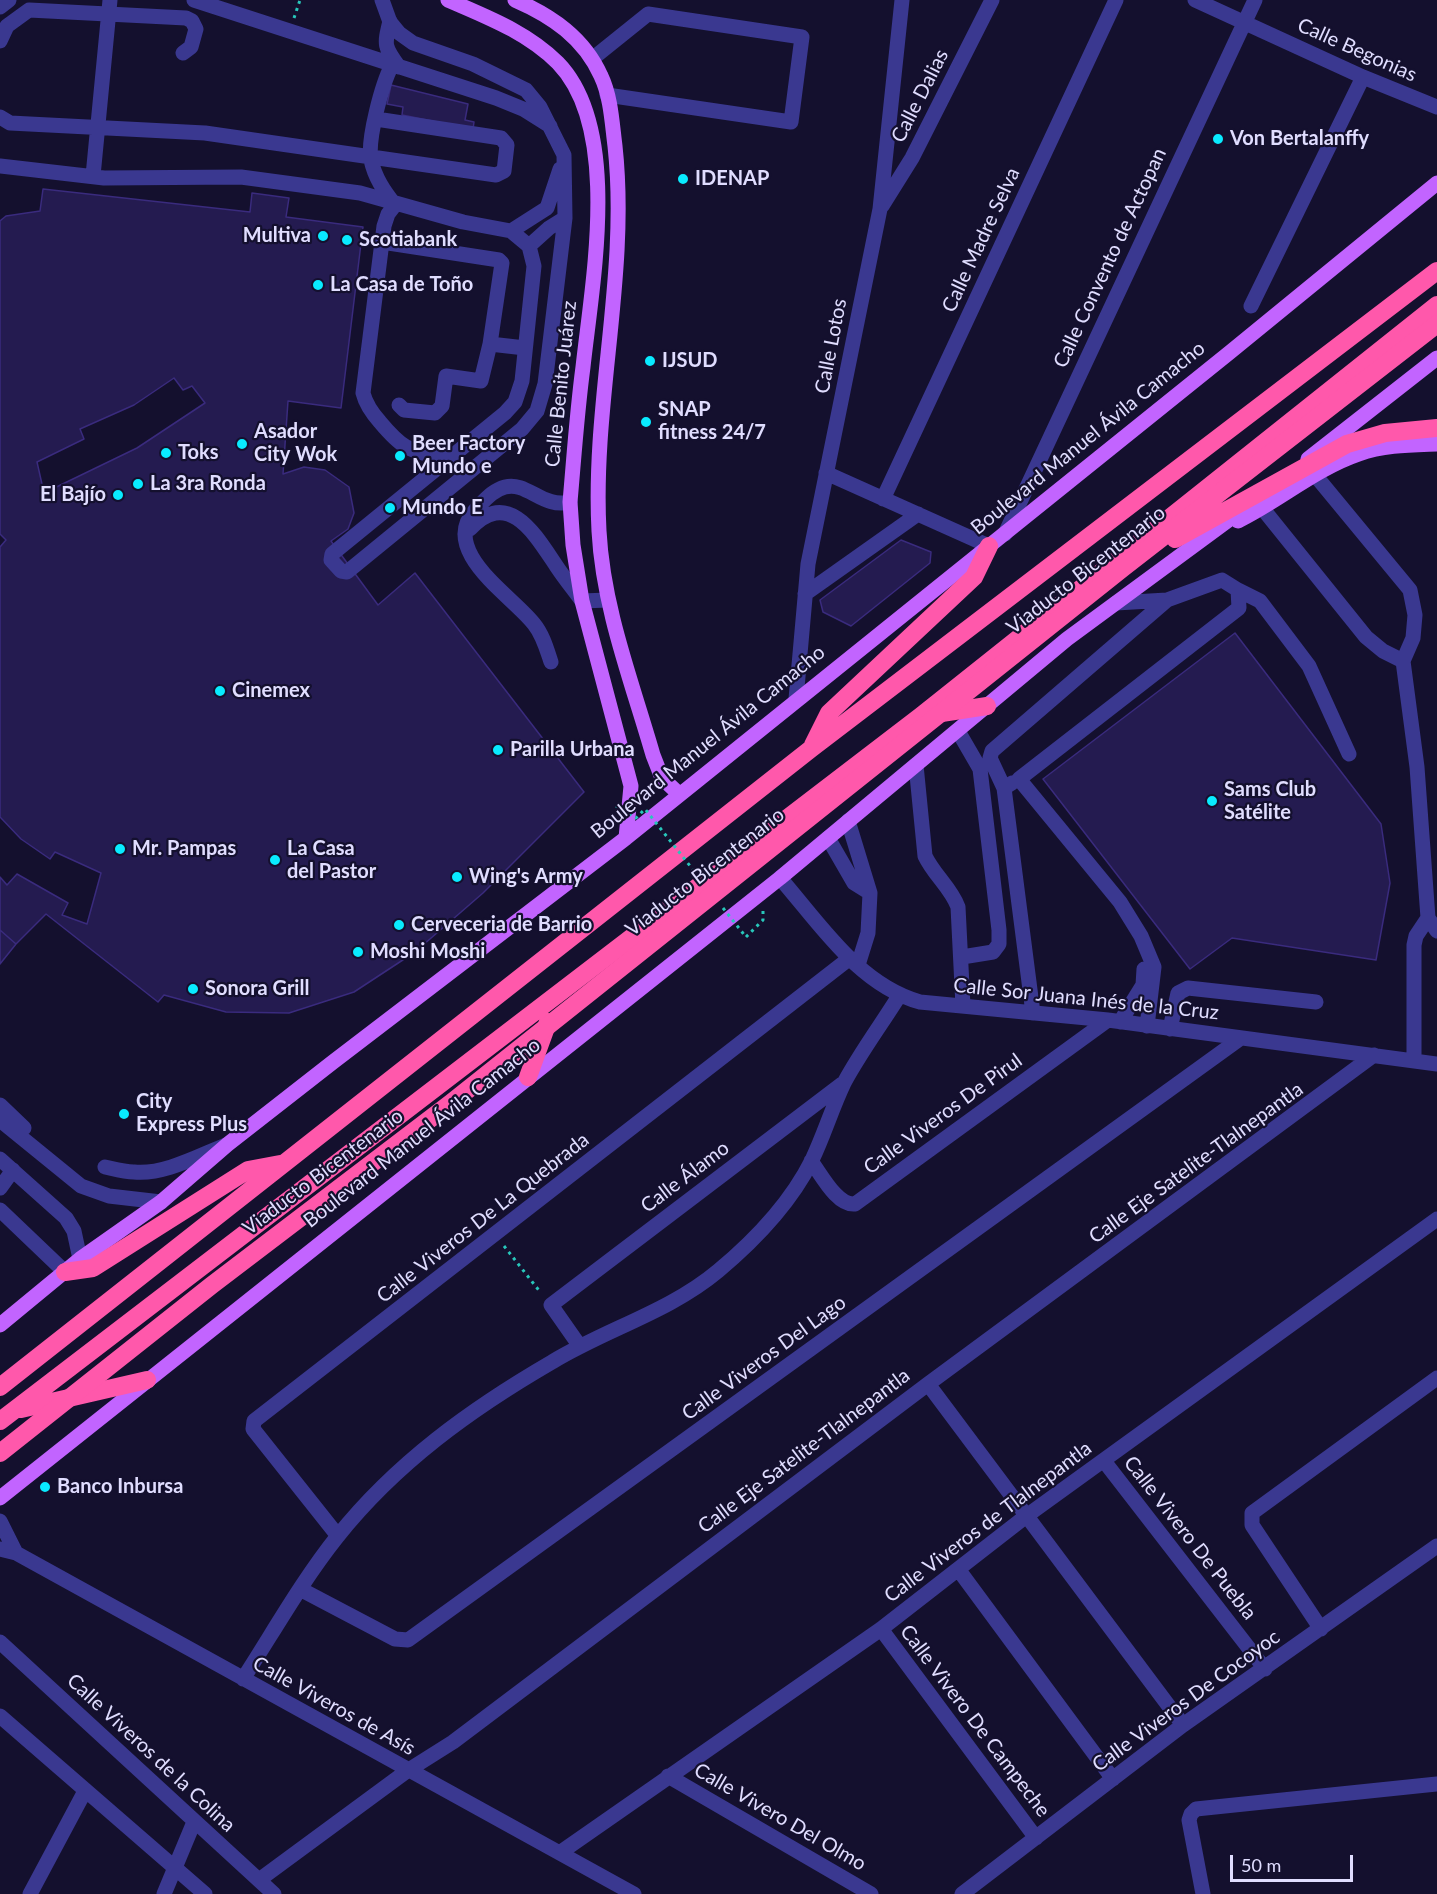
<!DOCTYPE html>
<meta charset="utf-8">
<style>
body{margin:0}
#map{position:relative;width:1437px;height:1894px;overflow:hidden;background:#14102e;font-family:Lato,sans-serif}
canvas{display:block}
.scale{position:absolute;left:1230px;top:1855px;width:123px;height:27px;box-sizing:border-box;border:3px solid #e0ddff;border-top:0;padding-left:8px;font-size:18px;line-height:21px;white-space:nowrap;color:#e0ddff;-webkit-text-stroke:4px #14102e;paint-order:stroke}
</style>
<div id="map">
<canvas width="1437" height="1894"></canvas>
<div class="scale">50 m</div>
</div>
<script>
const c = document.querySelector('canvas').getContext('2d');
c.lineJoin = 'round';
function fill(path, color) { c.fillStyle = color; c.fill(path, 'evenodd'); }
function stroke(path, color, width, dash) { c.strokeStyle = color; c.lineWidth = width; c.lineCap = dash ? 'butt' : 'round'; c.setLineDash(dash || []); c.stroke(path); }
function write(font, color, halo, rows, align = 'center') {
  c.font = font + ' Lato,sans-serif'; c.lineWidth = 4.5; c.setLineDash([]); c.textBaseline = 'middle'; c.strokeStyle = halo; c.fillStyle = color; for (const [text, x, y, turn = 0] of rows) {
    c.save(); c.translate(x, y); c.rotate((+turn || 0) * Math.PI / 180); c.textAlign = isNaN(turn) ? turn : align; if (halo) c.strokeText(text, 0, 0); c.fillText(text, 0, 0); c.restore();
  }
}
const building = new Path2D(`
 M391 85 468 104 465 120 474 122 473 129 402 115 403 107 387 104Z
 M43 189 250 212 252 193 289 198 286 217 363 227 341 408 288 401 283 474 304 467 325 470 349 487 354 513 348 529 331 541 378 605 415 573 584 792 483 893 415 952 354 992 289 1013 226 1012 164 995 158 1002 46 914 16 944 0 930V877L7 885 17 874 68 903 62 915 87 924 101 873 55 852 50 859 21 839 0 817V547L6 540 0 534V221L6 216 40 211ZM174 378 183 390 192 386 205 403 137 448 44 493 37 462 84 439 80 429 134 405Z
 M901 540 931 552 930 563 851 626 823 612 820 600Z
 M1235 633 1381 824 1390 883 1376 960 1232 938 1190 969 1043 779Z
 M0 930 16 944 0 964Z`);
fill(building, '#241b50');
stroke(building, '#3a2b7e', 1.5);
stroke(new Path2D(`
 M294 18 300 0
 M746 937 763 920V910
 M504 1246 541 1293`), '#28c7bb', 3, [3, 4.5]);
stroke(new Path2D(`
 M194 0 496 98 523 109 550 126
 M1195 0 1363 77 1437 107
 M0 7 9 0
 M390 21C384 45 384 47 399 67
 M0 41 7 26 29 10 186 18 192 21 196 29 191 47 183 53
 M592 59 648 14 802 37 791 122 607 95
 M392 65C382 84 367 140 371 160 375 178 384 191 395 205L388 214 384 226 363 393C366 405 372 413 380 422 405 452 410 450 448 459
 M0 117 10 123 205 133 496 175 504 171 507 145 501 138 376 119
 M0 166 104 178 241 177 360 193 463 222 511 231 529 246 534 266 522 381 515 402 505 413 332 554 331 560 341 571 347 572 522 429 537 411 545 384 565 218 564 155 540 107 526 90 473 64 413 43 399 33 390 22 382 0
 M93 176 110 0
 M882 206 912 158 992 0
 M511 231 547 208 560 169
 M382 242 499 260 502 263 490 344 481 381 446 376 442 406 435 413 404 410 399 405
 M529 246 549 228 565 218
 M1251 306 1363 77
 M490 344 525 348
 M826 473 989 546
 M1315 475 1410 590 1415 615 1413 638 1403 661 1417 767 1428 918 1437 931
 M883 499 1116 0
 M1263 509 1366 637 1383 651 1403 661
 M470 529C509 487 536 536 557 567 565 579 574 590 582 601L608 600
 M1005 534 1255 0
 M1238 590 1260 601 1309 666 1349 754
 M805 594 918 514
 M1116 603 1167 600 1222 580 1238 590 1239 608 1019 779 1120 902 1141 936 1154 967 1147 1026
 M551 662C547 650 543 635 534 624 513 596 437 551 476 509 485 500 493 490 505 487 527 481 543 509 570 502
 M796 699 808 564 880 209 902 0
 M958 731 980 769 999 930V944L993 952 962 957
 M916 765 925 856C934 875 951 888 958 907L963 1006
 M1012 783 1004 788 1033 1013
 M1004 788 990 758 992 751 1167 600
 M848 821 870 893 868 933 858 965
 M828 838 854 883 870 893
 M780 878C820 924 859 985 920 1002L1108 1020 1437 1064
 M1120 1022 1143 985 1144 969
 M1170 1029 1178 993 1188 988 1316 1002
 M1414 1061V945L1416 936 1428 918
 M0 1105 24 1128
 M0 1120 81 1186 109 1196 161 1202
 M0 1159 66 1218 74 1231 80 1259
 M811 1161C821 1174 837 1206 855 1204L1108 1020
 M105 1167C114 1169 124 1172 134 1172 164 1175 198 1156 226 1145
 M0 1188 13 1170
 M0 1210 65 1272
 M579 1345 551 1305 842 1084
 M928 1384 1183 1725
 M1104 1461 1265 1669
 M0 1521 16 1553
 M338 1536 253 1429 254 1421 850 958
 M0 1549 16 1553 634 1894
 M958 1569 1113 1779
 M300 1589 395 1639 408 1640 1241 1038
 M881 1629 1036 1838
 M1321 1629 1252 1525V1513L1437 1378
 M0 1642 274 1894
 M243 1679C274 1631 302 1581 337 1537 396 1463 471 1409 552 1362 606 1329 669 1312 718 1271 754 1241 791 1202 812 1160 824 1135 832 1108 844 1083 860 1053 881 1025 899 996
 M0 1716 205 1894
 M668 1776 871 1894
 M561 1852 881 1629 1025 1517 1437 1219
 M259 1880 407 1771 453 1742 928 1384 1374 1055
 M30 1894 85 1791
 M164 1894 194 1822
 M962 1894 1183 1725 1437 1546
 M1203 1894 1189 1820 1191 1814 1196 1809 1437 1784`), '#3a3890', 15);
stroke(new Path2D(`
 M448 0C487 17 527 32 558 63 622 129 592 283 583 367 577 412 574 457 570 502L573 545 582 601 631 786 626 838
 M515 0C552 16 584 38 601 76 611 97 612 123 615 146 629 274 592 403 599 531 603 608 632 682 653 755L662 778 679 794
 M1308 459 1437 358
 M1238 521C1279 501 1315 469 1359 454 1384 445 1411 445 1437 444
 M0 1325 80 1259 161 1202 228 1144 333 1062 626 838 1229 353 1437 183
 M0 1498 780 878 1067 639 1249 505`), '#c264ff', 15);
stroke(new Path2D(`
 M935 714 987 706
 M813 745 829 713 974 577 989 546
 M528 1077 548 1022
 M65 1272 93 1268 248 1170 280 1164
 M0 1387 812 748 1437 271
 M21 1409 147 1380
 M0 1421 921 716 1437 305`), '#ff58ab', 18);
stroke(new Path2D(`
 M616 806 636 818 645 809 702 881
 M723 908 746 937`), '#28c7bb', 3, [3, 4.5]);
stroke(new Path2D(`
 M1175 539 1347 444 1385 433 1437 428
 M0 1453 212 1285 451 1103 1123 568 1437 324`), '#ff58ab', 18);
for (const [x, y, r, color] of [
 [1218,139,6,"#09ebff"],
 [683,179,6,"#09ebff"],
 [323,236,6,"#09ebff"],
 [347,240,6,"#09ebff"],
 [318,285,6,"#09ebff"],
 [650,361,6,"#09ebff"],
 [646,422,6,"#09ebff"],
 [242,444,6,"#09ebff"],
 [166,453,6,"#09ebff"],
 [400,456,6,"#09ebff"],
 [138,484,6,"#09ebff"],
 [118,495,6,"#09ebff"],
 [390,508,6,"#09ebff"],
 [220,691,6,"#09ebff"],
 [498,750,6,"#09ebff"],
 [1212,801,6,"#09ebff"],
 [120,849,6,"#09ebff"],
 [275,860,6,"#09ebff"],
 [457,877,6,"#09ebff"],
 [399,925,6,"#09ebff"],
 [358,952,6,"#09ebff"],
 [193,989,6,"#09ebff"],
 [124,1114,6,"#09ebff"],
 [45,1487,6,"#09ebff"]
]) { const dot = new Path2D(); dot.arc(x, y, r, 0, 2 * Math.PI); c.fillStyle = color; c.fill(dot); stroke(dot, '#14102e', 2); }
write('20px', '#e0ddff', '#14102e', [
 ["Calle Begonias",1357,50,24],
 ["Calle Dalias",920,96,-63],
 ["Calle Madre Selva",981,240,-65],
 ["Calle Convento de Actopan",1110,258,-65],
 ["Calle Lotos",831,346,-79],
 ["Calle Benito Juárez",561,384,-84],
 ["Boulevard Manuel Ávila Camacho",1088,438,-39],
 ["Viaducto Bicentenario",1086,570,-38],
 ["Boulevard Manuel Ávila Camacho",708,742,-39],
 ["Viaducto Bicentenario",705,872,-38],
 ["Calle Sor Juana Inés de la Cruz",1086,999,6],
 ["Calle Viveros De Pirul",943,1114,-36],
 ["Boulevard Manuel Ávila Camacho",422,1133,-38],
 ["Calle Eje Satelite-Tlalnepantla",1196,1163,-36],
 ["Viaducto Bicentenario",323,1172,-37],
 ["Calle Álamo",685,1177,-37],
 ["Calle Viveros De La Quebrada",483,1218,-38],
 ["Calle Viveros Del Lago",764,1358,-36],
 ["Calle Eje Satelite-Tlalnepantla",804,1451,-37],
 ["Calle Viveros de Tlalnepantla",988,1522,-37],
 ["Calle Vivero De Puebla",1190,1538,52],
 ["Calle Viveros De Cocoyoc",1186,1701,-36],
 ["Calle Viveros de Asís",334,1706,29],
 ["Calle Vivero De Campeche",975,1721,53],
 ["Calle Viveros de la Colina",151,1753,43],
 ["Calle Vivero Del Olmo",780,1817,30]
]);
write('bold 20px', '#e0ddff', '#14102e', [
 ["Von Bertalanffy",1230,139],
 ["IDENAP",695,179],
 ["Multiva",311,236,"right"],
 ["Scotiabank",359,240],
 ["La Casa de Toño",330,285],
 ["IJSUD",662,361],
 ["SNAP",658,410],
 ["fitness 24/7",658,433],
 ["Asador",254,432],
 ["City Wok",254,455],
 ["Beer Factory",412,444],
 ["Mundo e",412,467],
 ["Toks",178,453],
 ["La 3ra Ronda",150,484],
 ["El Bajío",106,495,"right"],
 ["Mundo E",402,508],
 ["Cinemex",232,691],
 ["Parilla Urbana",510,750],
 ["Sams Club",1224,790],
 ["Satélite",1224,813],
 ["Mr. Pampas",132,849],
 ["La Casa",287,849],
 ["del Pastor",287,872],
 ["Wing's Army",469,877],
 ["Cerveceria de Barrio",411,925],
 ["Moshi Moshi",370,952],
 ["Sonora Grill",205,989],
 ["City",136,1102],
 ["Express Plus",136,1125],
 ["Banco Inbursa",57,1487]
], 'left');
</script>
